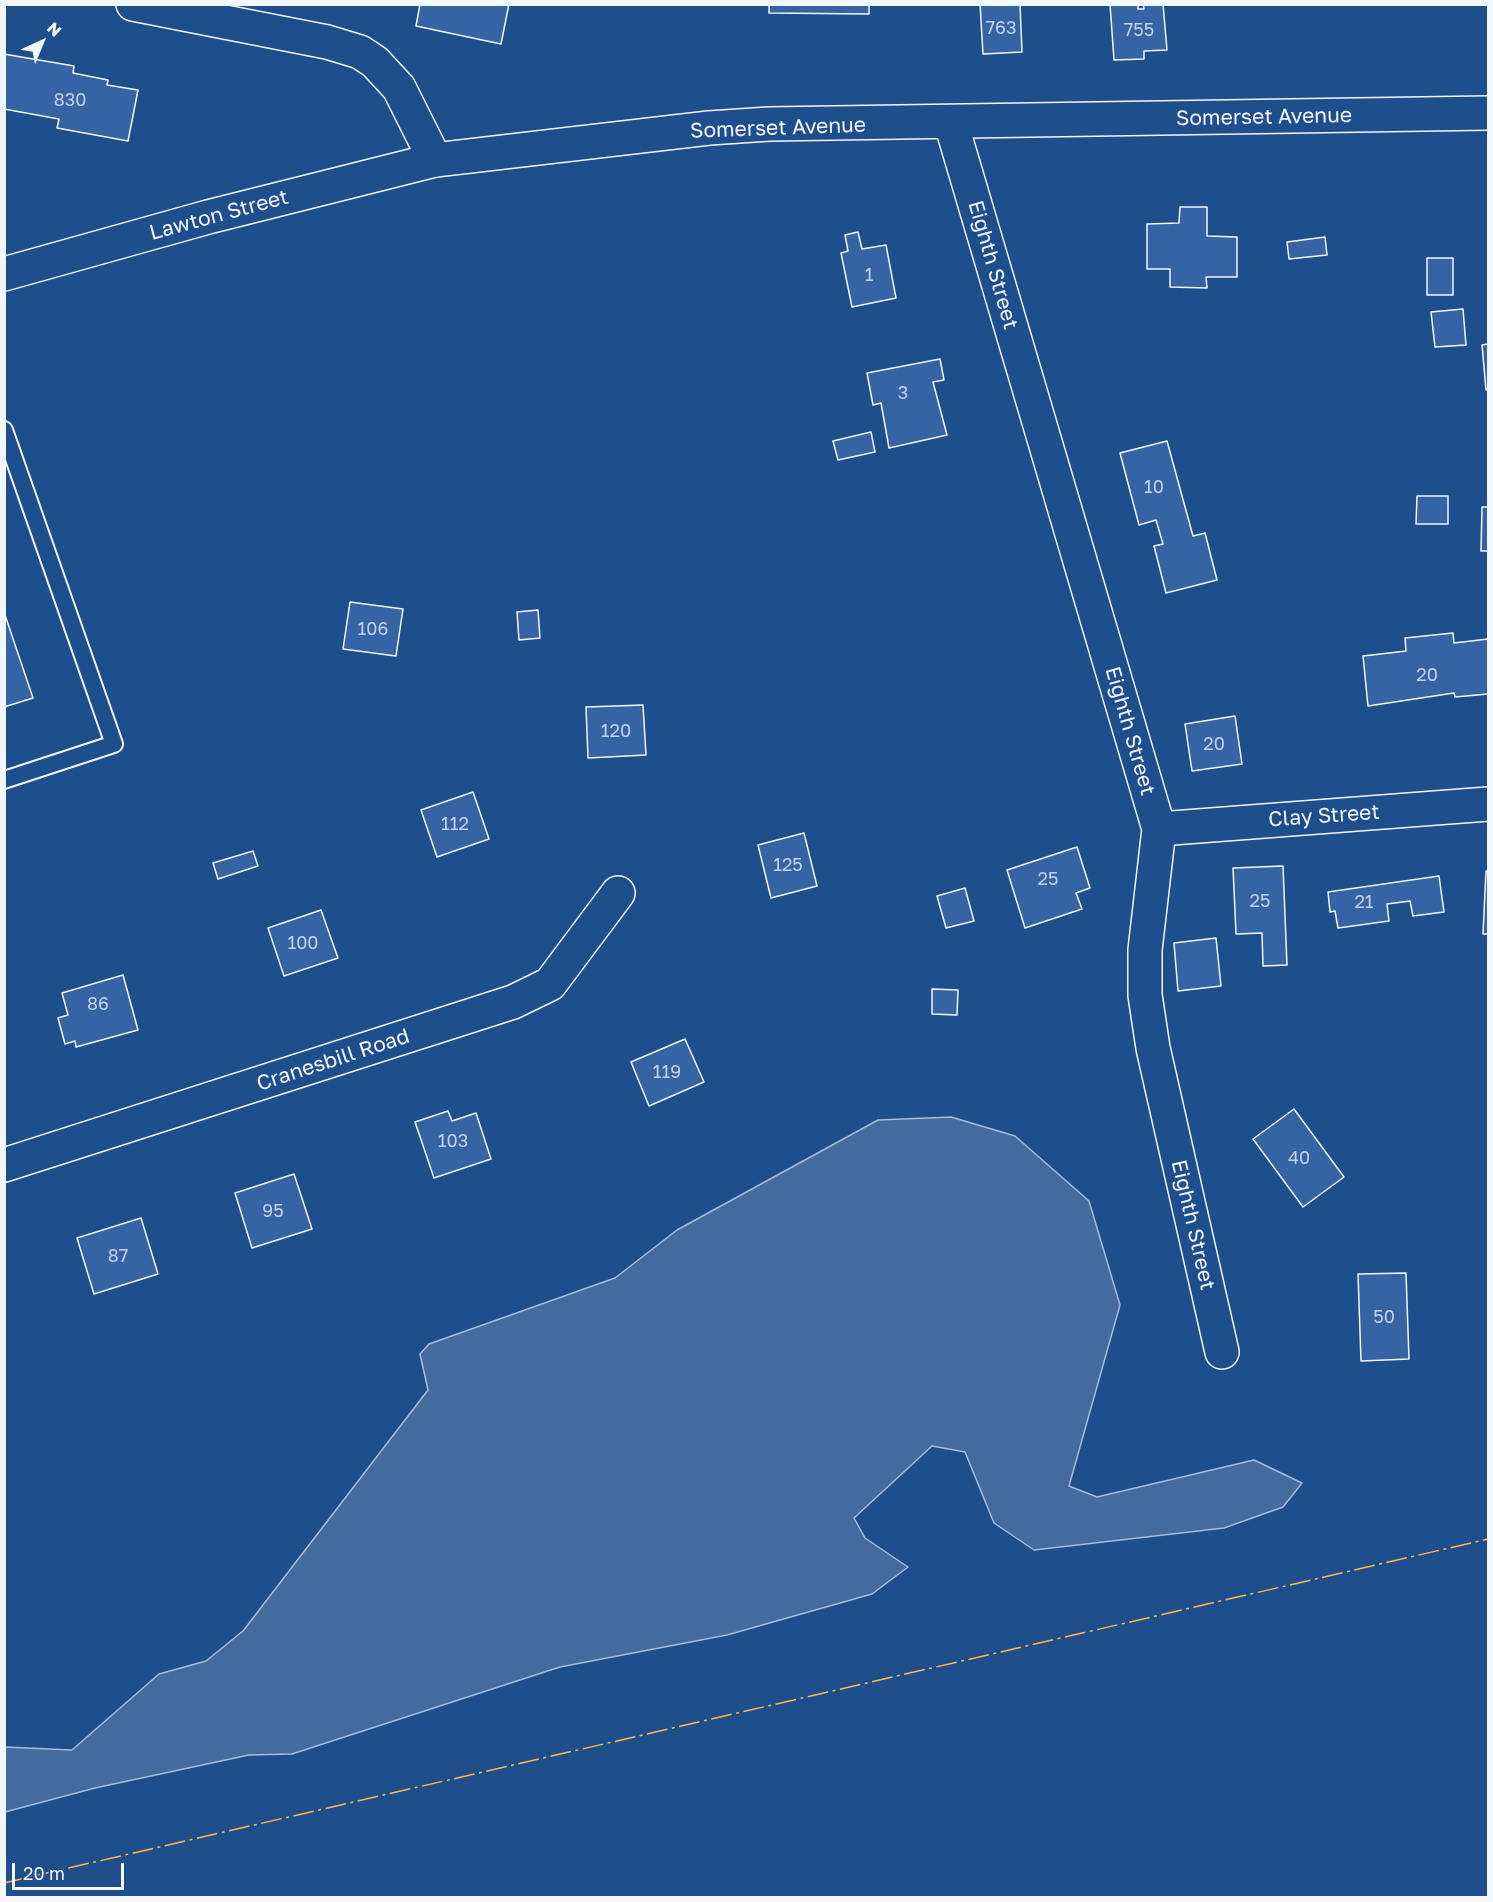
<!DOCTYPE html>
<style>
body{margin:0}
#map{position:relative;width:1493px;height:1902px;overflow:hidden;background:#1f4e8c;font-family:"Golos Text",sans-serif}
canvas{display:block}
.frame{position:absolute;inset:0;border:6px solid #f2f6ff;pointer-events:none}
.north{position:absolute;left:12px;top:12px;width:60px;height:60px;-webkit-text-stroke:4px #1f4e8c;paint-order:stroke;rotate:44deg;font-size:16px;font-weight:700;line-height:24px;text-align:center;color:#f2f6ff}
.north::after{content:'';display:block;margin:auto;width:21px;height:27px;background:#f2f6ff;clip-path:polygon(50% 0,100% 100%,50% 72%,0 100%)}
.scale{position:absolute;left:12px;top:1863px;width:112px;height:27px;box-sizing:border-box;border:3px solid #f2f6ff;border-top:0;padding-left:8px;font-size:18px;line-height:21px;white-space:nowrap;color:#f2f6ff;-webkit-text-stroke:4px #1f4e8c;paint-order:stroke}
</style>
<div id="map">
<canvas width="1493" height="1902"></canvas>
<div class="frame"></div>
<div class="north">N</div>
<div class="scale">20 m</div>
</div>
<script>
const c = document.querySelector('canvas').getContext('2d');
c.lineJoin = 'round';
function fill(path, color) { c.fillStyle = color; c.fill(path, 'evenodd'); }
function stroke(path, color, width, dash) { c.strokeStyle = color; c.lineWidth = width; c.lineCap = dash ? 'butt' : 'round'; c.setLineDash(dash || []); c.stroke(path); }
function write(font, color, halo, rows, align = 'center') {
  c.font = font + ' "Golos Text",sans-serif'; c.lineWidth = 4.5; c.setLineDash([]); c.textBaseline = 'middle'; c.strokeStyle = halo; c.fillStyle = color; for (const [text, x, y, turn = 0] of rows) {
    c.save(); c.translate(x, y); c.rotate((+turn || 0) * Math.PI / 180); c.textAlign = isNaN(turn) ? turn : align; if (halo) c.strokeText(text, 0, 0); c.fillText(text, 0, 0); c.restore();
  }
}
const water = new Path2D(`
 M951 1117 1015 1136 1089 1201 1120 1305 1069 1486 1097 1497 1254 1460 1302 1483 1283 1507 1224 1528 1034 1550 994 1523 965 1452 932 1446 854 1518 865 1538 908 1567 872 1594 727 1635 560 1667 292 1754 249 1755 95 1788 5 1812V1747L72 1750 159 1674 206 1661 243 1631 428 1390 420 1354 429 1344 615 1278 677 1230 878 1120Z`);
fill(water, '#446ba0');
stroke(water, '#a8bbd7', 1.5);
const building = new Path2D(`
 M420 4H509L501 44 416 26Z
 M769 4H869V14L769 13Z
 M980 4H1020L1022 52 983 54Z
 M1110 4H1138V9H1144L1143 4H1163L1167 50 1144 51V59L1114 60Z
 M4 54 74 66 73 73 108 80 107 85 138 90 128 141 57 128 59 119 4 109Z
 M1180 207H1207V236L1237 237V277H1206L1207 288 1170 287V269H1147V224L1179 223Z
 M858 232 862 249 886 245 896 298 852 307 841 253 848 251 845 235Z
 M1325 237 1327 255 1289 259 1287 242Z
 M1427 258H1453V295H1427Z
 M1463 309 1466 345 1435 347 1431 312Z
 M1488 344V389L1486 390 1482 345Z
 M940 359 944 380 933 382 947 435 889 448 881 403 873 405 867 373Z
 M871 432 875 452 838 460 833 441Z
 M1167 441 1193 536 1205 533 1217 580 1166 593 1154 546 1163 544 1156 520 1139 525 1120 453Z
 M1417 496H1448V524H1416Z
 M1482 507H1488V551H1481Z
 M350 602 403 609 396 656 343 649Z
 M538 610 540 638 519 640 517 612Z
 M4 612 33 698 4 707Z
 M1453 633 1454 643 1488 639V694L1455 697 1454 693 1368 706 1363 656 1406 651 1405 638Z
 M643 705 646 755 588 758 586 707Z
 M1235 716 1242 764 1192 771 1185 724Z
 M473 792 489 839 437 857 421 810Z
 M804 833 817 886 771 898 758 845Z
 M1077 847 1090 888 1076 893 1082 909 1025 928 1007 870Z
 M253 851 258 866 218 879 213 863Z
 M1283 866 1287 965 1263 966 1262 933 1236 934 1233 868Z
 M1486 871H1488V934H1483Z
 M1439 876 1444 912 1413 916 1410 901 1387 904 1389 921 1338 928 1335 911 1330 912 1328 892Z
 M965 888 974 921 946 928 937 896Z
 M321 910 338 958 284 976 268 928Z
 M1216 938 1221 986 1178 991 1174 943Z
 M123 975 138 1030 76 1047 75 1041 65 1044 58 1018 68 1015 62 993Z
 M932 989 958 990 957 1015 932 1014Z
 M685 1039 704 1082 649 1106 631 1062Z
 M1294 1109 1344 1177 1303 1207 1253 1139Z
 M448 1111 452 1121 476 1113 491 1159 434 1178 415 1122Z
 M294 1174 312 1229 252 1248 235 1193Z
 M141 1218 158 1274 94 1294 77 1238Z
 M1406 1273 1409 1359 1361 1361 1358 1274Z`);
fill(building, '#3563a3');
stroke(building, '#f2f6ff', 1.5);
const service = new Path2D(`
 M4 430 114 744 4 780`);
const minor = new Path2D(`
 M133 4 327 42 360 52 375 62 399 88 435 160
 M951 123 1159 829 1145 950V995L1153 1048 1222 1352
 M1159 829 1488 804
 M4 1165 513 1002 550 984 618 893`);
const primary = new Path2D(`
 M4 274 208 217 435 160 709 128 769 124 1488 113`);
stroke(service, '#f2f6ff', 20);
stroke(minor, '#f2f6ff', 36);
stroke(primary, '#f2f6ff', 36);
stroke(service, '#1f4e8c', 16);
stroke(minor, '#1f4e8c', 33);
stroke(primary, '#1f4e8c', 33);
stroke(new Path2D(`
 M4 1883 1488 1539`), '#ffb74d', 1.5, [21, 4.5, 3, 4.5]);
write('18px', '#c3d1e8', null, [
 ["763",1001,28],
 ["755",1139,30],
 ["830",70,100],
 ["1",869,275],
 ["3",903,393],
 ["10",1154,487],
 ["106",373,629],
 ["20",1427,675],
 ["120",616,731],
 ["20",1214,744],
 ["112",455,824],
 ["125",788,865],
 ["25",1048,879],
 ["25",1260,901],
 ["21",1364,902],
 ["100",303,943],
 ["86",98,1004],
 ["119",667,1072],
 ["103",453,1141],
 ["40",1299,1158],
 ["95",273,1211],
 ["87",118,1256],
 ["50",1384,1317]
]);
write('21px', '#f2f6ff', '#1f4e8c', [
 ["Somerset Avenue",1264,117,-1],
 ["Somerset Avenue",778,128,-2],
 ["Lawton Street",219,215,-15],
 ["Eighth Street",993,265,74],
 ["Eighth Street",1130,731,74],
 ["Clay Street",1324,816,-4],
 ["Cranesbill Road",333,1060,-18],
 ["Eighth Street",1193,1225,77]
]);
</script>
